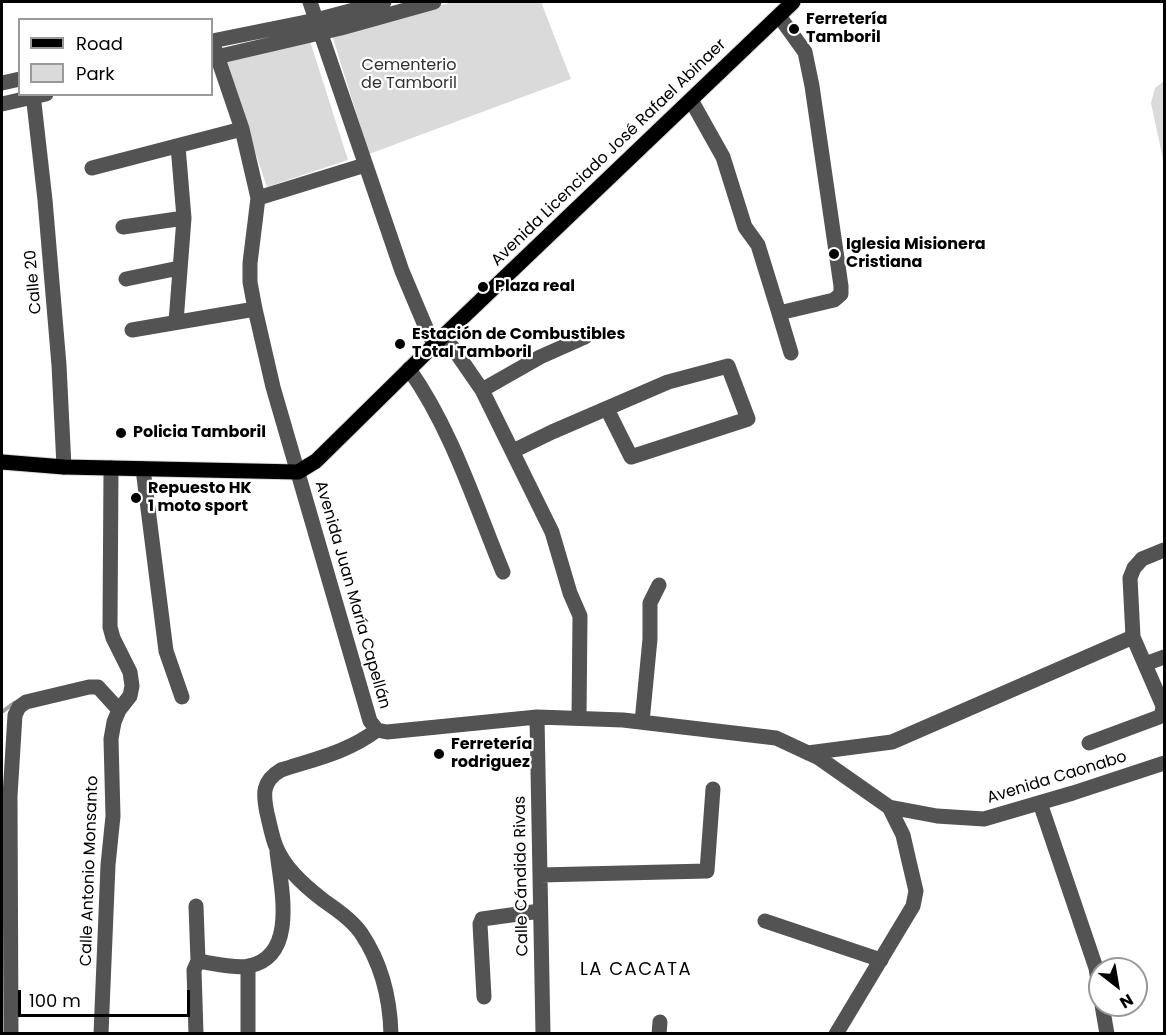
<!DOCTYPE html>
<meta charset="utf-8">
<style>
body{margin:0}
#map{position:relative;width:1166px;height:1035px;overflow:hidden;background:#fff;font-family:Poppins,sans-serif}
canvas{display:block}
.frame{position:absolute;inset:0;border:3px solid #000;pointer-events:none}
.legend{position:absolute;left:18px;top:18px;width:195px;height:78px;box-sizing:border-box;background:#fff;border:2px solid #999;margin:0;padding:8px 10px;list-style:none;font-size:18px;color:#000}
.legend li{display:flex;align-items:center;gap:12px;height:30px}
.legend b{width:30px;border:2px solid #999}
.north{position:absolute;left:1088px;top:957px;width:60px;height:60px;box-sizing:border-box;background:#fff;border:2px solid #999;border-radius:50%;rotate:149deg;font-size:16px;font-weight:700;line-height:24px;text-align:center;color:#000}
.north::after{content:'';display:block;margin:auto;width:21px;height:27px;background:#000;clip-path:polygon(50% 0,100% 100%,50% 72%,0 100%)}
.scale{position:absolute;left:18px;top:990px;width:172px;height:27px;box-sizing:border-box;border:3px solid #000;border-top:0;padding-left:8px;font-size:18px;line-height:21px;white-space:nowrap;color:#000;-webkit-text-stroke:4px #fff;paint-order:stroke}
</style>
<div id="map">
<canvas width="1166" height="1035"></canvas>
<div class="frame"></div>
<ul class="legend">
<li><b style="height:8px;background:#000"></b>Road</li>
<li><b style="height:16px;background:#dadada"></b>Park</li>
</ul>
<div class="north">N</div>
<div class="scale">100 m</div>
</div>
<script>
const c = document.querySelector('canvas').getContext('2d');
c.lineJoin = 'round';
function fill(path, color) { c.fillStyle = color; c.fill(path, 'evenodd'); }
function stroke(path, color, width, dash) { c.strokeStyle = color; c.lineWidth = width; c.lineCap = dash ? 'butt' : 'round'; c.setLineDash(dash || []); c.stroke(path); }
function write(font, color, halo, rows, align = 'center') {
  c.font = font + ' Poppins,sans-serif'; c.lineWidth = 4.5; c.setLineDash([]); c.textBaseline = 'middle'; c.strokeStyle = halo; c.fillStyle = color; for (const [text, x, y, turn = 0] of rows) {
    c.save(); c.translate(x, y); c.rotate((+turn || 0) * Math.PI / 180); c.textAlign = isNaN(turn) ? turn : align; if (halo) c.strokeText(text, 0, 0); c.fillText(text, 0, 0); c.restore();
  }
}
fill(new Path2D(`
 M453 2H541L571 79 369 154 332 35Z
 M310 41 348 160 267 187 225 62Z
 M1164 81V164L1151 103 1155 88Z`), '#dadada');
stroke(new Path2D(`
 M2 712 14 703`), '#a1a1a1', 4);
const major = new Path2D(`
 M2 462 64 467 298 472 316 461 435 344 793 2`);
stroke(major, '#dbdbdb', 17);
stroke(new Path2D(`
 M310 2 402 271 429 335 435 344
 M779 16 805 52 812 86 841 286V294L834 300 779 313 791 353
 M212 41 242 129 258 198 250 263V282L255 309 273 387 370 721 377 730 387 732 537 717 623 720 776 738 819 758 889 807 903 835 908 857 916 891 913 906 836 1034
 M212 41 316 20 384 2
 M212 58 341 28 434 2
 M2 83 20 79
 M33 94 45 200 59 365 64 467
 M691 100 723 157 745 227 758 245 779 313
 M2 104 46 94
 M92 168 242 129
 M258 198 365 165
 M123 227 184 218
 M126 279 179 268
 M176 322 184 218 178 146
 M132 330 255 309
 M444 335 482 390 552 532 570 593 580 616 579 718
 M409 369C452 430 475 504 503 572
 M482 390 540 357 585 337
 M513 451 552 432 668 382 728 366 748 419 631 457 607 409
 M143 469 166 651 182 697
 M1145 664 1164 657
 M537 717 543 1034
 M642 722 650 639V603L659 585
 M377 730C348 752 315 759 281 770 262 781 263 794 267 813 270 825 272 838 277 849 285 868 306 887 323 900 336 909 352 920 361 933 382 964 390 997 391 1034
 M1089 743 1159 717 1162 713 1163 706 1133 637 1130 578 1134 568 1142 559 1164 550
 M808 753 892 742 1133 637
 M1040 803 1096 968 1100 993
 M889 807 937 816 984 819 1073 793 1164 763
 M540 875 707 871 713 789
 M765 921 881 960
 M198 961C211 963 237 969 249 966 298 956 281 888 277 852
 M484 997 480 924 482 919 540 911
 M1102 1005 1107 1034
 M11 1034 10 796 15 715 19 707 26 702 89 687H98L119 710
 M101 1034 108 865 113 816 111 739 114 722 119 710 130 696 132 686 130 672 113 638 110 627 111 468
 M196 1034 194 970 198 961 196 906
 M248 1034V966
 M659 1034 660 1022`), '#535353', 15);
stroke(major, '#000', 15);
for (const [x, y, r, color] of [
 [794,29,6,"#000"],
 [834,254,6,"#000"],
 [483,287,6,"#000"],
 [400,344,6,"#000"],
 [121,433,6,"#000"],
 [136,498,6,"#000"],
 [439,754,6,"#000"]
]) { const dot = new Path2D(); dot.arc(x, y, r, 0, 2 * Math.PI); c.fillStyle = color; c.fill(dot); stroke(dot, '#fff', 2); }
write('bold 16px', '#000', '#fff', [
 ["Ferretería",806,20],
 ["Tamboril",806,38],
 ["Iglesia Misionera",846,245],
 ["Cristiana",846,263],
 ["Plaza real",495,287],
 ["Estación de Combustibles",412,335],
 ["Total Tamboril",412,353],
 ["Policia Tamboril",133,433],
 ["Repuesto HK",148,489],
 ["1 moto sport",148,507],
 ["Ferretería",451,745],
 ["rodriguez",451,763]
], 'left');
write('16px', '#313131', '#fff', [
 ["Cementerio",409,66],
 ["de Tamboril",409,84]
]);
write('16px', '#000', '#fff', [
 ["Avenida Licenciado José Rafael Abinaer",609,153,-44],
 ["Calle 20",34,282,-95],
 ["Avenida Juan María Capellán",352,595,74],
 ["Avenida Caonabo",1057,778,-17],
 ["Calle Antonio Monsanto",90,871,-88],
 ["Calle Cándido Rivas",522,876,-91]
]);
c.letterSpacing = '1.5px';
write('18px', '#000', '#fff', [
 ["LA CACATA",636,970]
]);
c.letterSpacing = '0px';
</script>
